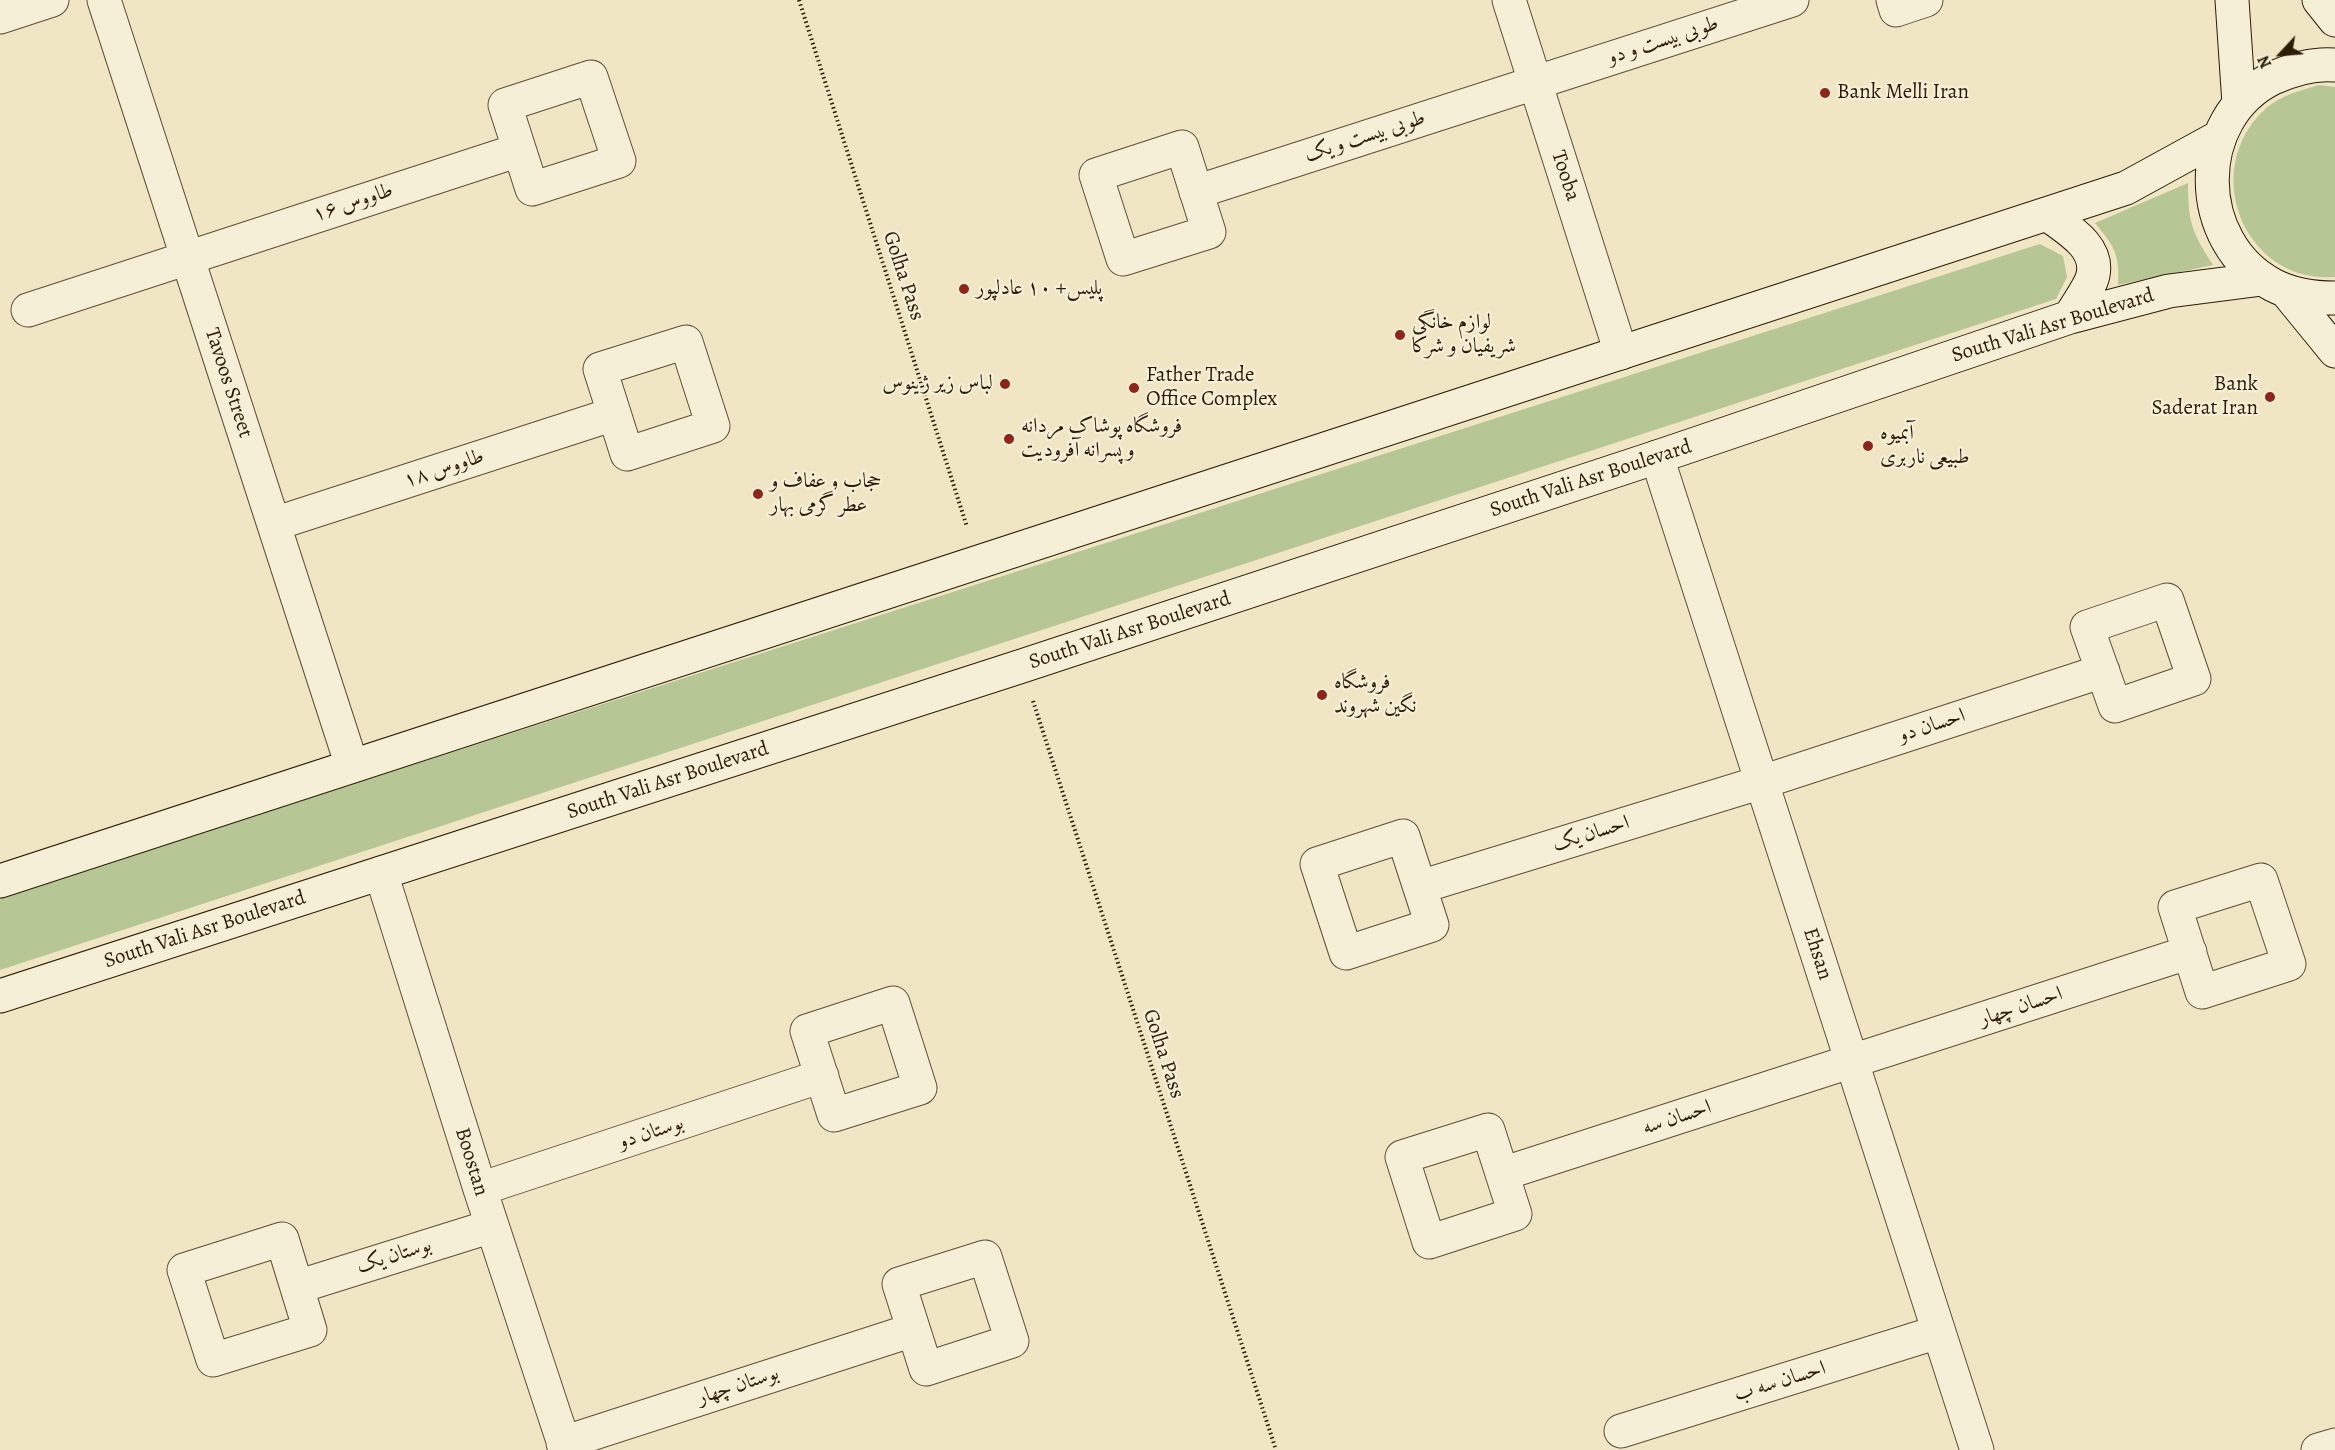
<!DOCTYPE html>
<meta charset="utf-8">
<style>
body{margin:0}
#map{position:relative;width:2335px;height:1450px;overflow:hidden;background:#f0e6c3;font-family:Alegreya,serif}
canvas{display:block}
.north{position:absolute;left:2251px;top:24px;width:60px;height:60px;-webkit-text-stroke:4px #f5efd8;paint-order:stroke;rotate:244deg;font-size:16px;font-weight:700;line-height:24px;text-align:center;color:#2d1d07}
.north::after{content:'';display:block;margin:auto;width:21px;height:27px;background:#2d1d07;clip-path:polygon(50% 0,100% 100%,50% 72%,0 100%)}
</style>
<div id="map">
<canvas width="2335" height="1450"></canvas>
<div class="north">N</div>
</div>
<script>
const c = document.querySelector('canvas').getContext('2d');
c.lineJoin = 'round';
function fill(path, color) { c.fillStyle = color; c.fill(path, 'evenodd'); }
function stroke(path, color, width, dash) { c.strokeStyle = color; c.lineWidth = width; c.lineCap = dash ? 'butt' : 'round'; c.setLineDash(dash || []); c.stroke(path); }
function write(font, color, halo, rows, align = 'center') {
  c.font = font + ' Alegreya,Amiri,serif'; c.lineWidth = 4.5; c.setLineDash([]); c.textBaseline = 'middle'; c.strokeStyle = halo; c.fillStyle = color; for (const [text, x, y, turn = 0] of rows) {
    c.save(); c.translate(x, y); c.rotate((+turn || 0) * Math.PI / 180); c.textAlign = isNaN(turn) ? turn : align; if (halo) c.strokeText(text, 0, 0); c.fillText(text, 0, 0); c.restore();
  }
}
fill(new Path2D(`
 M2319 85 2335 87V277C2246 284 2200 174 2262 112 2278 96 2299 91 2319 85Z
 M2188 183C2188 223 2192 232 2213 265L2118 285C2120 254 2114 246 2095 223Z
 M2040 244 2063 256 2067 277 2056 299 0 970V897Z`), '#b7c695');
const minor = new Path2D(`
 M104 0 352 766
 M1509 0 1621 353
 M1893 0 1896 10 1926 0
 M0 17 52 0
 M591 77 619 161 532 189 505 105Z
 M1182 147 1209 232 1123 259 1096 175Z
 M1196 192 1792 0
 M28 310 519 150
 M686 342 713 426 627 454 600 369Z
 M1657 457 1977 1450
 M274 524 614 414
 M2167 600 2194 679 2115 706 2087 627Z
 M1403 836 1432 925 1346 953 1317 864Z
 M381 873 480 1189 566 1450
 M2261 880 2289 964 2202 992 2175 907Z
 M1420 887 1762 782 2103 671
 M893 1003 920 1088 834 1115 807 1031Z
 M1488 1130 1515 1214 1429 1242 1402 1157Z
 M1502 1174 2190 952
 M480 1189 822 1076
 M282 1239 310 1330 213 1360 184 1270Z
 M985 1257 1012 1341 926 1369 899 1284Z
 M297 1287 492 1226
 M1621 1431 1938 1332
 M563 1443 913 1330
 M2318 1450 2335 1445`);
const secondary = new Path2D(`
 M2232 0 2239 104
 M2319 0 2335 20
 M2335 65C2313 63 2293 69 2273 78 2191 118 2193 243 2273 285 2292 295 2314 298 2335 298
 M2047 214C2067 229 2099 246 2093 275 2091 286 2076 306 2070 317
 M2286 291 2335 351
 M0 881 2126 188 2219 137
 M0 996 1022 666 1657 457 2070 317 2169 291 2262 279`);
stroke(minor, '#5e4f36', 35);
stroke(secondary, '#2d1d07', 35);
stroke(new Path2D(`
 M799 0 967 527
 M1033 701 1276 1450`), '#2d1d07', 4, [1.5, 3]);
stroke(minor, '#f5efd8', 33);
stroke(secondary, '#f5efd8', 33);
for (const [x, y, r, color] of [
 [1825,93,6,"#8f2418"],
 [964,289,6,"#8f2418"],
 [1400,335,6,"#8f2418"],
 [1005,384,6,"#8f2418"],
 [1134,388,6,"#8f2418"],
 [2270,397,6,"#8f2418"],
 [1009,439,6,"#8f2418"],
 [1868,446,6,"#8f2418"],
 [758,494,6,"#8f2418"],
 [1322,695,6,"#8f2418"]
]) { const dot = new Path2D(); dot.arc(x, y, r, 0, 2 * Math.PI); c.fillStyle = color; c.fill(dot); stroke(dot, '#f5efd8', 2); }
write('21px', '#2d1d07', '#f5efd8', [
 ["طوبی بیست و دو",1663,41,-18],
 ["طوبی بیست و یک",1365,137,-18],
 ["Tooba",1565,176,72],
 ["طاووس ۱۶",353,203,-18],
 ["Golha Pass",903,276,72],
 ["South Vali Asr Boulevard",2053,326,-17],
 ["Tavoos Street",228,383,72],
 ["طاووس ۱۸",444,469,-18],
 ["South Vali Asr Boulevard",1591,479,-18],
 ["South Vali Asr Boulevard",1130,631,-18],
 ["احسان دو",1932,726,-18],
 ["South Vali Asr Boulevard",668,781,-18],
 ["احسان یک",1591,834,-17],
 ["South Vali Asr Boulevard",205,930,-18],
 ["Ehsan",1817,954,72],
 ["احسان چهار",2021,1007,-18],
 ["Golha Pass",1163,1054,72],
 ["احسان سه",1677,1118,-18],
 ["بوستان دو",651,1133,-18],
 ["Boostan",471,1162,73],
 ["بوستان یک",394,1256,-17],
 ["احسان سه ب",1780,1382,-17],
 ["بوستان چهار",738,1386,-18]
]);
write('21px', '#2d1d07', '#f5efd8', [
 ["Bank Melli Iran",1837,93],
 ["پلیس+ ۱۰ عادلپور",976,289],
 ["لوازم خانگی",1412,323],
 ["شریفیان و شرکا",1412,347],
 ["Father Trade",1146,376],
 ["Office Complex",1146,400],
 ["لباس زیر ژینوس",993,384,"right"],
 ["Bank",2258,385,"right"],
 ["Saderat Iran",2258,409,"right"],
 ["فروشگاه پوشاک مردانه",1021,427],
 ["و پسرانه آفرودیت",1021,451],
 ["آبمیوه",1880,434],
 ["طبیعی ناربری",1880,458],
 ["حجاب و عفاف و",770,482],
 ["عطر گرمی بهار",770,506],
 ["فروشگاه",1334,683],
 ["نگین شهروند",1334,707]
], 'left');
</script>
